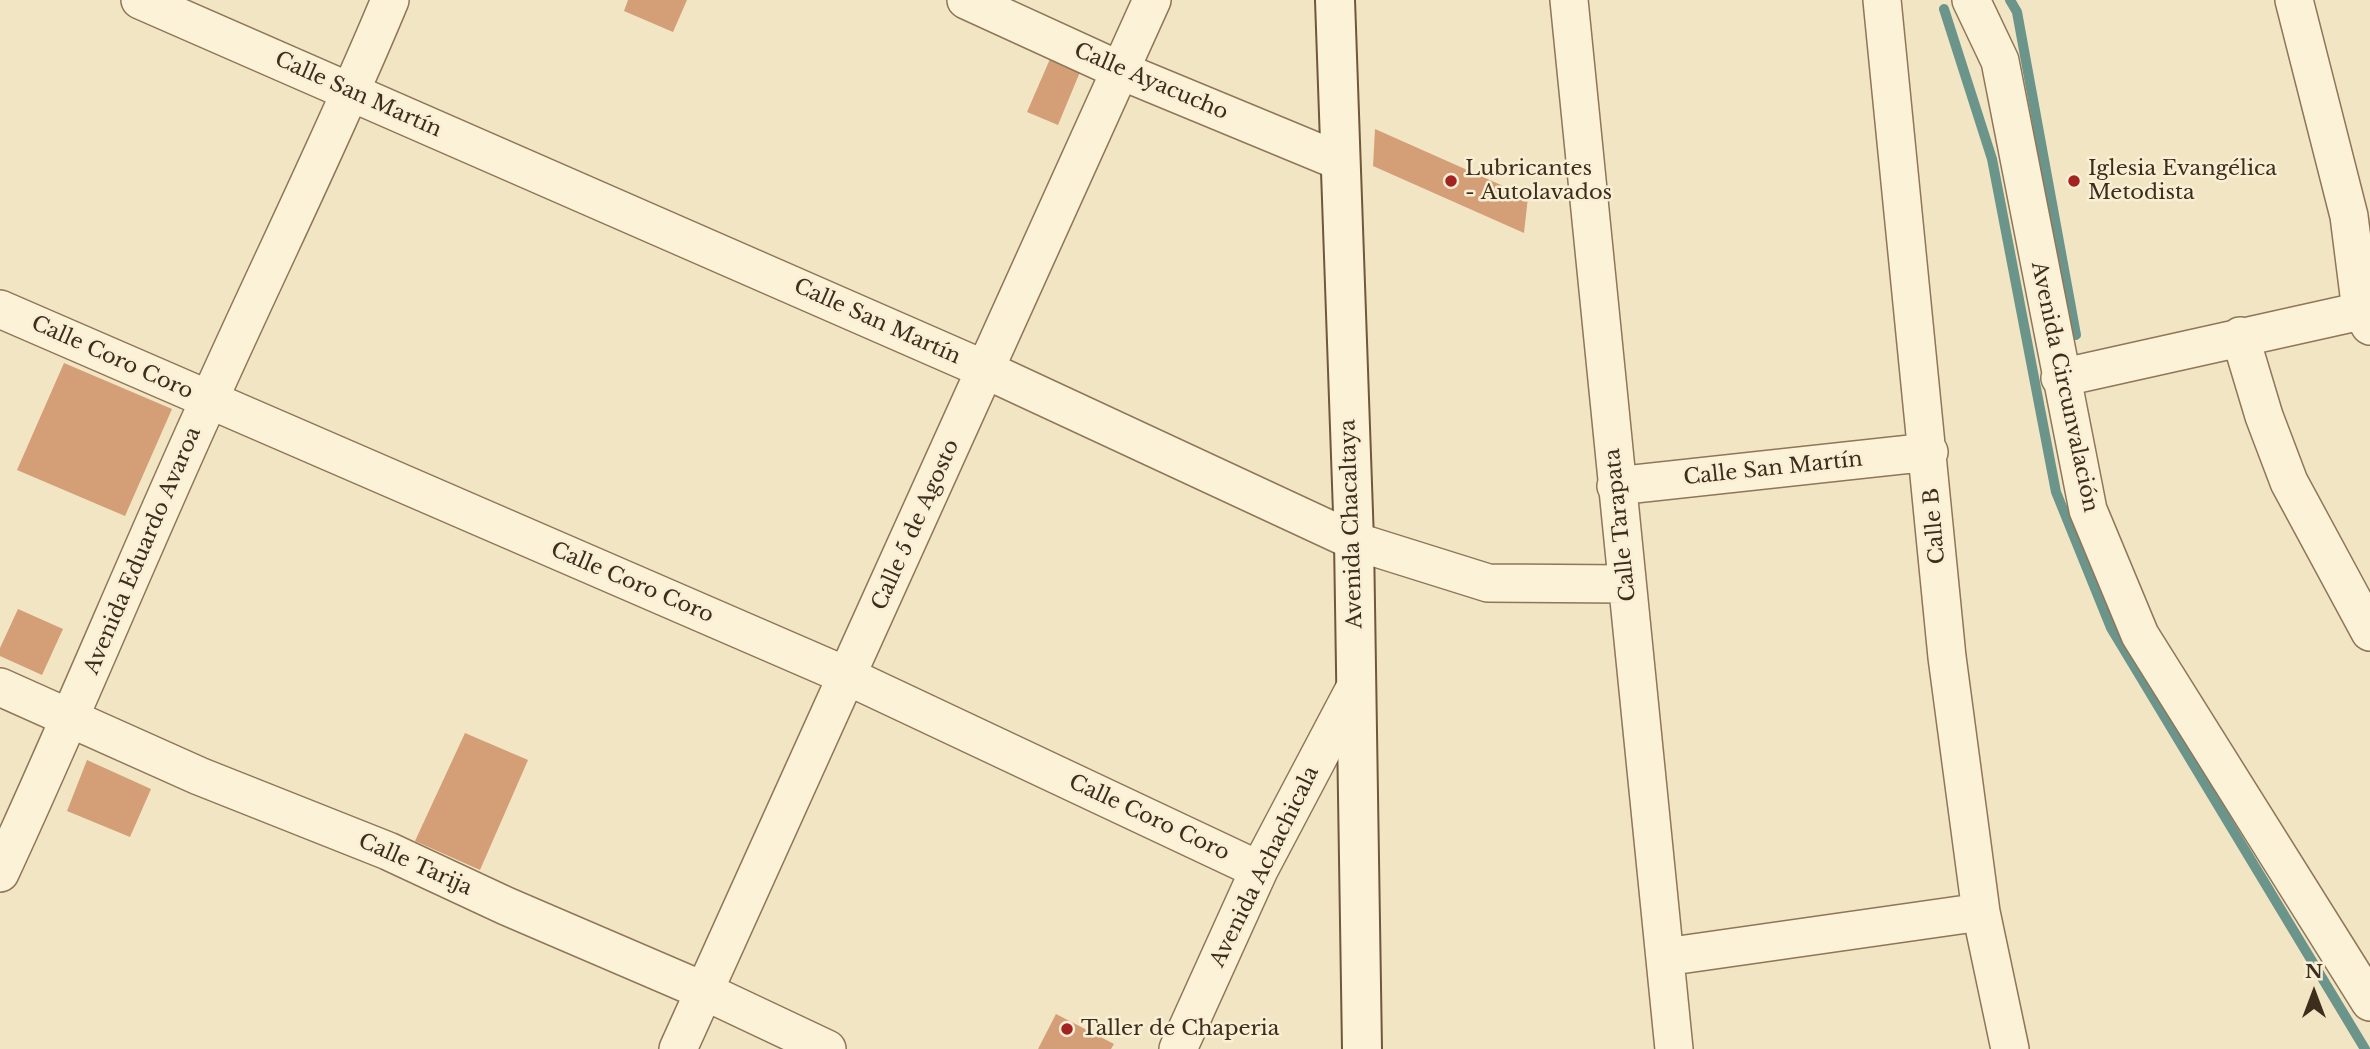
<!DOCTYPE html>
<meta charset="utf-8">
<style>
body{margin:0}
#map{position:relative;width:2370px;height:1049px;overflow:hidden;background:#f2e5c3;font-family:"Libre Baskerville",serif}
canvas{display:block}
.north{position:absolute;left:2279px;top:958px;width:70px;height:70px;-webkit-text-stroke:5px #f9efd4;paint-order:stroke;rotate:0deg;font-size:19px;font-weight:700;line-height:28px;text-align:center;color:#3d2d1d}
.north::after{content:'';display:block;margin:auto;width:24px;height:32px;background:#3d2d1d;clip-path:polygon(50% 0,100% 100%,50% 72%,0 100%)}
</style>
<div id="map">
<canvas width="2370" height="1049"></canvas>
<div class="north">N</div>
</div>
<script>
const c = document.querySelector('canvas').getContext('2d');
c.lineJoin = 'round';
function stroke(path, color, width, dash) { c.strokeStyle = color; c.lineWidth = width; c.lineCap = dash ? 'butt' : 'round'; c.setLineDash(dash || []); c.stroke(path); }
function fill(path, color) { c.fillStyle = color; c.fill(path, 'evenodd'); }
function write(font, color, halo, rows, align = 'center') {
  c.font = font + ' "Libre Baskerville",serif'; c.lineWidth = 5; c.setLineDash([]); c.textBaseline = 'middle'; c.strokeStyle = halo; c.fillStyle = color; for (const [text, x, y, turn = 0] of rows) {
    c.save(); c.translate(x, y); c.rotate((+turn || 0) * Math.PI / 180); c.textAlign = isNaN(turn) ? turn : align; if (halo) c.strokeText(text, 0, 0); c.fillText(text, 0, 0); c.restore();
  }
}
stroke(new Path2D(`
 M2010 0 2017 12 2076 335
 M1944 9 1992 159 2056 492 2111 628 2365 1049`), '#6b958b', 10);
fill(new Path2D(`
 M628 0H687L673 32 624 11Z
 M1050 59 1080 72 1058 125 1027 112Z
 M1375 129 1528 197 1524 233 1373 166Z
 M64 363 172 409 125 516 17 470Z
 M18 609 63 629 42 675 0 656V648Z
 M465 733 528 760 480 870 415 841Z
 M87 760 151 789 130 837 67 811Z
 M1056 1014 1114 1044 1111 1049H1038Z`), '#d49e76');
const street = new Path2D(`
 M140 0 986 370 1354 541 1488 583 1627 584
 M966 0 1119 70 1339 161
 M1569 0 1674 1049
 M1882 0 1947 657 1981 912 2010 1049
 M1971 0 2000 61 2088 510 2140 635 2370 1002
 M2294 0 2349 216 2361 311 2370 326
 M0 309 847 676 1259 870
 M2240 336 2264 416 2289 482 2370 632
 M2060 378 2361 311
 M1616 486 1929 452
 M0 687 199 776 388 851 506 906 704 991 827 1049
 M0 873C71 720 135 563 205 409 266 272 333 138 390 0
 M1665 957 1981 912
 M678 1049 1152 0
 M1178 1049 1259 870 1356 686`);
const secondary = new Path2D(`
 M1335 0 1354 541 1362 1049`);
stroke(street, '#8f7658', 40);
stroke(secondary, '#71573b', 42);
stroke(street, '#fcf2d8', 37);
stroke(secondary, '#fcf2d8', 38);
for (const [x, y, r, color] of [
 [1451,181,7,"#a42222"],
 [2074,181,7,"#a42222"],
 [1067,1029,7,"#a42222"]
]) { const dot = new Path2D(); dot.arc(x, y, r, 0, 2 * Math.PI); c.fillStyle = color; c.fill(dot); stroke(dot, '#f9efd4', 2.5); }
write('21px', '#3d2d1d', '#f9efd4', [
 ["Calle Ayacucho",1151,82,23],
 ["Calle San Martín",358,95,24],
 ["Calle San Martín",877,322,24],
 ["Calle Coro Coro",112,358,24],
 ["Avenida Circunvalación",2064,387,78],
 ["Calle San Martín",1773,469,-6],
 ["Avenida Chacaltaya",1352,524,-92],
 ["Calle 5 de Agosto",916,525,-66],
 ["Calle Tarapata",1621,525,-96],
 ["Calle B",1935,526,-95],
 ["Avenida Eduardo Avaroa",143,551,-67],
 ["Calle Coro Coro",632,583,23],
 ["Calle Coro Coro",1149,818,25],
 ["Calle Tarija",415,865,24],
 ["Avenida Achachicala",1265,867,-64]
]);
write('21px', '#3d2d1d', '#f9efd4', [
 ["Lubricantes",1465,169],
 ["- Autolavados",1465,193],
 ["Iglesia Evangélica",2088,169],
 ["Metodista",2088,193],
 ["Taller de Chaperia",1081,1029]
], 'left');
</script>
